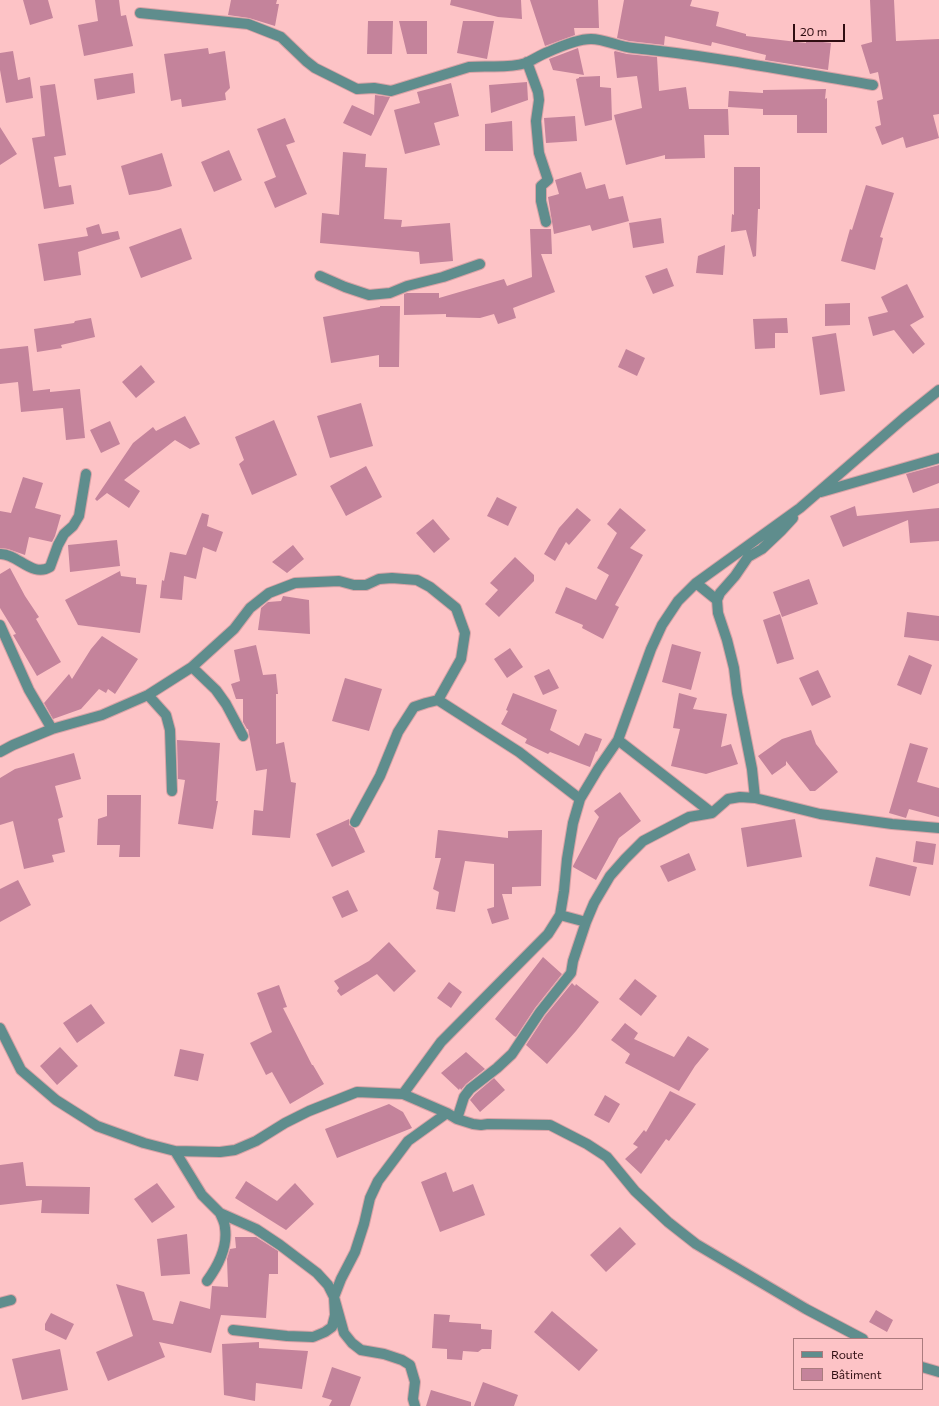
<!DOCTYPE html>
<meta charset="utf-8">
<style>
body{margin:0}
#map{position:relative;width:939px;height:1406px;overflow:hidden;background:#fdc3c6;font-family:Commissioner,sans-serif}
canvas{display:block}
.legend{position:absolute;left:793px;top:1338px;width:130px;height:52px;box-sizing:border-box;background:#fdc3c6;border:1px solid #ab7b7e;margin:0;padding:5px 7px;list-style:none;font-size:12px;color:#300e12}
.legend li{display:flex;align-items:center;gap:8px;height:20px}
.legend b{width:20px;border:1px solid #ab7b7e}
.scale{position:absolute;left:793px;top:24px;width:52px;height:18px;box-sizing:border-box;border:2px solid #300e12;border-top:0;padding-left:5px;font-size:12px;line-height:14px;white-space:nowrap;color:#300e12;-webkit-text-stroke:3px #fdc3c6;paint-order:stroke}
</style>
<div id="map">
<canvas width="939" height="1406"></canvas>
<ul class="legend">
<li><b style="height:5px;background:#5f8d8d"></b>Route</li>
<li><b style="height:11px;background:#c4839b"></b>Bâtiment</li>
</ul>
<div class="scale">20 m</div>
</div>
<script>
const c = document.querySelector('canvas').getContext('2d');
c.lineJoin = 'round';
function fill(path, color) { c.fillStyle = color; c.fill(path, 'evenodd'); }
function stroke(path, color, width, dash) { c.strokeStyle = color; c.lineWidth = width; c.lineCap = dash ? 'butt' : 'round'; c.setLineDash(dash || []); c.stroke(path); }
fill(new Path2D(`
 M23 0H48L53 18 30 25Z
 M95 0H119L121 16 126 15 133 46 84 56 78 25 98 21Z
 M231 0H277L276 4H279L275 26 249 18 228 15Z
 M451 0H521L522 19 498 17 450 5Z
 M530 0H598L599 28H574L575 35 545 46Z
 M624 0H692L690 6 719 12 716 26 746 34V36L806 43V40L831 43 828 70 765 60 766 55 712 42 711 46 665 36 664 45 629 41 617 38Z
 M870 0H894L896 41 939 39V114L933 115 939 138 906 148 903 137 882 145 875 127 881 125 877 101 883 99 878 72 870 74 861 45 872 42Z
 M368 21H393L392 54H367Z
 M399 21H427V54H407Z
 M463 21H494L487 59 457 53Z
 M208 48 209 54 225 51 230 88 225 93 226 100 182 107 181 99 171 101 164 54Z
 M578 48 584 75 553 70 549 59Z
 M13 51 18 80 30 77 33 98 6 103 0 70V53Z
 M615 51 627 54 657 57 659 91 686 87 689 109H728L729 135H704L705 158 665 159V155L626 165 614 115 642 108 637 76 617 78 614 52Z
 M133 73 135 93 97 100 94 79Z
 M600 76V87L611 88 612 120 585 126 576 79 579 78V77Z
 M527 82 528 100 491 113 489 85Z
 M451 83 459 116 434 123 440 145 405 154 394 110 420 103 417 92Z
 M55 84 66 155 54 157 59 187 71 185 74 204 44 209 32 138 45 136 40 86Z
 M826 89 825 99 827 98V133H797V115H763V109L728 107 729 91 763 93V90Z
 M375 95 390 97 371 136 343 123 352 105 374 115Z
 M575 116 577 141 546 143 544 118Z
 M285 118 295 142 286 145 307 194 275 208 264 182 276 177 257 129Z
 M512 121 513 151H485V124Z
 M0 127 17 154 0 165Z
 M229 150 242 180 214 192 201 162Z
 M343 152 366 154 365 167 387 168 384 219 402 220 401 227 450 223 453 261 420 264 419 252 320 243 322 213 339 215Z
 M162 153 172 186 159 190 129 195 121 166Z
 M734 167H760V209H758L756 256 753 257 746 230 731 232 732 214 734 215Z
 M581 172 586 189 605 184 609 199 623 196 629 221 592 231 590 225 554 234 548 197 559 194 555 180Z
 M866 185 894 193 880 237 883 238 875 270 841 261 850 229 852 230Z
 M661 218 664 243 633 248 629 223Z
 M99 224 102 234 118 231 120 239 78 252 81 275 44 281 38 244 88 236 86 228Z
 M181 228 192 259 141 278 129 247Z
 M530 229H551L552 254H541L555 292 513 308 516 318 498 324 494 314 480 318 446 317V314L404 315V294L407 293H439V298L504 279 507 286 532 277Z
 M725 245 723 275 696 273 698 256Z
 M667 268 674 286 653 294 645 276Z
 M907 284 924 317 910 325 925 344 913 354 894 330 873 336 868 317 888 312 881 297Z
 M850 303V325L825 326V304Z
 M380 306H400L399 367H379V355L331 363 323 317 380 307Z
 M91 318 95 337 61 345 62 348 37 352 34 329 74 323 75 321Z
 M787 318 788 333H775V348L755 349 753 319Z
 M836 333 845 391 820 395 812 337Z
 M28 346 33 391 50 389V392L80 389 85 438 66 440 63 408 21 412 18 382 0 384V349Z
 M626 349 645 358 637 376 618 367Z
 M141 365 155 382 136 398 122 382Z
 M361 403 373 446 330 458 317 416Z
 M185 416 200 444 190 449 175 440 124 480 140 491 129 508 107 493 97 501 95 499 133 443 153 427 156 431Z
 M274 420 297 475 252 495 239 464 244 460 235 437Z
 M110 421 120 444 101 453 90 430Z
 M939 465V483L913 493 906 474Z
 M366 466 382 497 346 516 330 486Z
 M23 477 43 483 35 508 61 515 55 536 52 542 29 537 25 555 8 549 0 548V511L11 513Z
 M497 497 517 507 508 526 487 516Z
 M855 506 857 516 939 508V541L910 543 908 520 843 547 830 516Z
 M577 508 591 520 569 545 566 542 555 561 544 554 559 528Z
 M620 508 646 530 630 548 643 555 615 605 619 607 603 639 582 628 583 625 555 613 566 587 596 600 609 575 597 568 617 533 607 524Z
 M202 513 209 515 207 526 223 532 216 552 203 547 196 579 184 576 182 600 160 598 162 580 164 581 170 552 186 555Z
 M433 519 450 539 434 553 416 533Z
 M117 540 120 566 70 572 68 545Z
 M293 545 304 559 287 573 272 562Z
 M515 557 534 575V581L499 617 485 604 498 590 490 583Z
 M10 568 25 596 39 617 36 619 61 662 37 676 13 635 16 634 0 608V574Z
 M120 571 121 576 136 578V584L147 585 140 633 78 625 65 600Z
 M809 579 818 604 782 617 773 592Z
 M283 596 309 600 310 634 258 630 261 608 268 602 281 601Z
 M907 612 939 616V641L904 637Z
 M780 614 794 659 777 664 763 620Z
 M102 636 138 659 115 694 108 689 106 693 99 689 81 709 53 719 44 703 69 674 72 679 91 649Z
 M672 644 701 652 691 690 662 682Z
 M256 645 263 675 276 674 278 694H276V744L284 742 291 782 296 783 290 838 252 835 254 810 263 811 267 769 256 771 248 729H247L243 722V699H236L231 684 240 681 234 650Z
 M510 648 523 667 507 678 494 659Z
 M909 655 932 665 921 695 897 685Z
 M549 669 559 688 543 695 534 676Z
 M818 670 831 697 812 706 799 678Z
 M345 678 382 689 369 731 332 721Z
 M513 693 557 710 550 730 579 746 585 733 602 739 597 752 596 751 590 767 550 752 548 754 525 743 527 739 501 724 508 711 506 710Z
 M679 693 697 698 693 709 727 714 721 747 731 744 738 764 706 774 671 766 680 729 673 728Z
 M811 730 816 744 838 772 815 791H810L786 761V765L772 775 758 756 782 739Z
 M177 740 220 743 216 801H218L213 829 178 824 185 780 178 779Z
 M910 743 928 748 917 782 939 788V817L909 809 906 818 889 813Z
 M74 753 81 779 55 786 63 817 58 819 65 852 52 855 54 862 24 869 13 821 0 825V778L15 769Z
 M620 792 641 821 619 838 596 880 573 867V866L599 817 594 811Z
 M107 795H141L140 857H119L120 845H97L98 819 107 816Z
 M349 819V825L354 828 365 852 332 867 316 834Z
 M795 819 802 857 747 867 741 828Z
 M438 830 508 838V831L542 830 541 886 512 887V894H502L509 919 492 924 487 909 494 907V864L465 861 455 912 436 909 439 892 433 889 441 858H435Z
 M916 841 936 844 933 865 913 862Z
 M689 853 696 870 668 882 660 866Z
 M876 857 917 867 910 896 869 886Z
 M18 880 31 905 0 922V889Z
 M348 890 358 911 342 918 332 897Z
 M389 942 416 971 394 992 377 974 341 996 337 991 339 988 334 981 369 961Z
 M543 957 562 974 535 1008 516 1037 514 1036 495 1019Z
 M635 979 657 996 641 1016 619 999Z
 M449 982 462 992 451 1008 437 998Z
 M572 983 575 986 576 984 599 1002 576 1031 547 1064 526 1045 545 1016Z
 M279 985 287 1007 283 1008 312 1065H313L324 1084 290 1104 272 1072 266 1075 250 1043 272 1032 257 993Z
 M91 1004 105 1023 77 1043 63 1023Z
 M625 1023 638 1033 634 1039 674 1057 688 1036 709 1049 695 1066 679 1091 625 1063 630 1054 611 1040Z
 M60 1047 78 1066 57 1085 40 1066Z
 M180 1049 204 1054 198 1081 174 1076Z
 M466 1052 485 1069 466 1084 461 1090 460 1088 459 1090 441 1073Z
 M494 1078 505 1090 480 1112 470 1100 475 1094Z
 M670 1091 696 1104 669 1141 666 1139 641 1174 625 1159 638 1147 633 1144 644 1130 646 1132Z
 M605 1095 620 1104 609 1123 594 1115Z
 M389 1104 403 1112 412 1128 337 1158 325 1129Z
 M23 1162 26 1186 90 1187 89 1214 41 1213 42 1200 0 1205V1165Z
 M446 1172 453 1192 473 1184 485 1215 440 1232 421 1182Z
 M246 1181 277 1201 295 1183 314 1204 286 1230 235 1198Z
 M157 1183 175 1207 152 1223 134 1199Z
 M620 1227 636 1244 606 1272 590 1255Z
 M187 1234 190 1274 161 1276 157 1239Z
 M235 1237H256L278 1251V1274H269L266 1318 221 1315 211 1353 159 1342 165 1357 108 1381 96 1352 133 1336 116 1284 144 1292 153 1320 173 1324 180 1301 210 1309 212 1286 228 1287 227 1259 230 1249 236 1248Z
 M876 1310 893 1320 887 1332 869 1322Z
 M552 1311 598 1350 579 1371 534 1332Z
 M51 1313 74 1324 66 1340 45 1330V1324Z
 M434 1314 450 1315 449 1322 481 1324V1329L492 1330 491 1349H482L478 1352 463 1351 462 1360 447 1359V1349L432 1348Z
 M259 1342V1348L308 1351 302 1389 256 1383 255 1401 224 1395 222 1344Z
 M60 1349 68 1390 22 1400 12 1359Z
 M332 1367 361 1377 350 1406H329L332 1400 322 1397Z
 M483 1382 518 1395 514 1406H474Z
 M431 1390 471 1402V1406H426Z`), '#c4839b');
const minor = new Path2D(`
 M140 13 248 24 281 37 306 61 315 68 357 89 374 88 391 91 469 67C488 65 507 69 526 63 533 60 540 55 548 52 559 47 579 39 591 39 605 39 619 47 633 48 713 56 793 72 873 85
 M527 62 538 92 539 100 536 121 538 143 539 153 548 180 541 186V201L546 222
 M320 276 345 287 369 295 390 293 407 286 443 277 480 264
 M821 492 939 458
 M0 554C17 553 32 578 50 567L58 545 64 534 73 526 79 516 86 474
 M696 583 717 600
 M0 625 29 690 52 729
 M192 667 216 690 226 704 243 736
 M148 695 166 715 170 730 172 791
 M618 740 712 813
 M0 752 13 745 52 729 102 715 148 695 192 667 234 629 250 608 269 593 295 583 339 581 354 585H366L379 579 392 578 417 580 430 587 456 608 465 633 461 659 438 700
 M755 798 752 769 737 693 734 668 727 640 718 613 717 600 720 593 735 576 748 557 762 549 781 531 793 518
 M355 822 380 776 398 732 414 707 426 703 438 700 519 752 580 799
 M560 915 564 891 567 859 573 823 580 799 598 769 618 740 651 649 662 625 678 601 696 583 800 508 904 418 939 390
 M0 1028 21 1070 56 1100 97 1126 144 1143 175 1151 220 1152 235 1150 256 1141 285 1123 309 1111 357 1092 403 1094 447 1113 457 1119 473 1124 481 1125 488 1124 550 1125 587 1144 607 1157 635 1191 668 1222 696 1244 806 1309 863 1339
 M403 1094 441 1042 548 934 560 915 586 922 594 903 610 876 625 859 643 841 689 817 712 813 728 799 740 797 755 798 820 814 892 824 939 828
 M457 1119 464 1097 470 1089 497 1068 512 1054 540 1012 571 973 573 961 586 922
 M175 1151 202 1195 220 1213 256 1229 280 1245 317 1273 328 1285 334 1297 344 1333 352 1343 361 1350 384 1354 402 1360 410 1365 415 1382 413 1399 415 1406
 M207 1281C218 1266 228 1248 225 1228 225 1223 222 1218 220 1213
 M0 1303 11 1300
 M233 1330 287 1336 313 1337 325 1332 332 1327 335 1315 334 1297 341 1279 355 1252 364 1224 370 1198 378 1181 408 1141 447 1113
 M922 1367 939 1372`);
stroke(minor, '#d8a2a6', 12);
stroke(minor, '#5f8d8d', 10);
</script>
